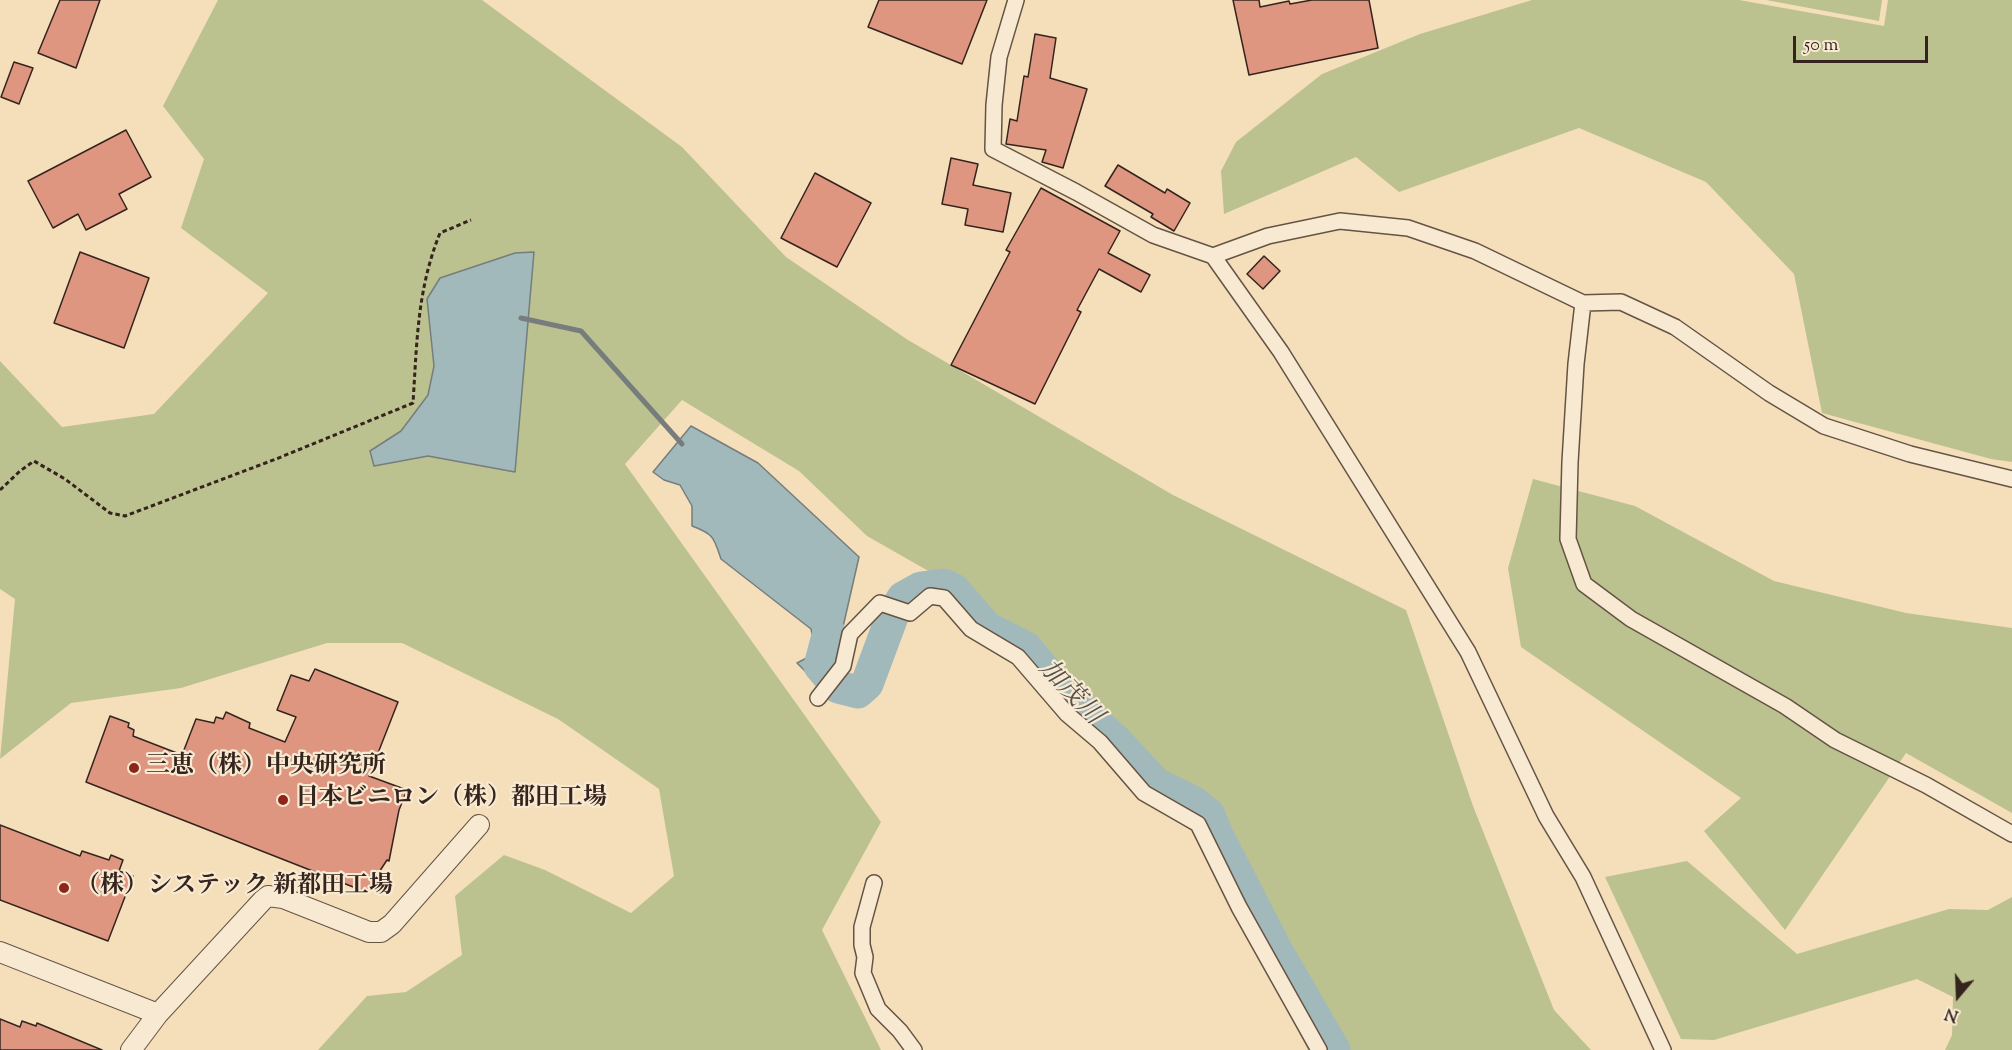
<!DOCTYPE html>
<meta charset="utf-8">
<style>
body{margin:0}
#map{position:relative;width:2012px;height:1050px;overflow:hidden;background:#f5dfba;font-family:"Sorts Mill Goudy",serif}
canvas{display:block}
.north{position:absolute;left:1928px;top:966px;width:60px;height:60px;-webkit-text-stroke:4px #f8ead2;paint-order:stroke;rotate:199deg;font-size:16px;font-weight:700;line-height:24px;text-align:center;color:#35241d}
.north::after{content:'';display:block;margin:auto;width:21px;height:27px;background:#35241d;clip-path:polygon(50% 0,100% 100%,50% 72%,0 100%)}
.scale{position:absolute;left:1793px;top:36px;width:135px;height:27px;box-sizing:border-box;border:3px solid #35241d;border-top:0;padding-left:8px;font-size:18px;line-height:21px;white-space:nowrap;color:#35241d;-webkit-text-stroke:4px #f8ead2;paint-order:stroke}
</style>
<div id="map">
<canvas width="2012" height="1050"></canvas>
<div class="north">N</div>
<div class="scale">50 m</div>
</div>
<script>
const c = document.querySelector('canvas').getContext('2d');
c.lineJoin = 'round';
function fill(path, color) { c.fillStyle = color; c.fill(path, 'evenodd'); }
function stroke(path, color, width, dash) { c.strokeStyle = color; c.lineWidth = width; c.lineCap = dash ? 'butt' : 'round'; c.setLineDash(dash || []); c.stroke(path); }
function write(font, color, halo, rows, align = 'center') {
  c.font = font + ' "Sorts Mill Goudy","Noto Serif JP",serif'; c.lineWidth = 4.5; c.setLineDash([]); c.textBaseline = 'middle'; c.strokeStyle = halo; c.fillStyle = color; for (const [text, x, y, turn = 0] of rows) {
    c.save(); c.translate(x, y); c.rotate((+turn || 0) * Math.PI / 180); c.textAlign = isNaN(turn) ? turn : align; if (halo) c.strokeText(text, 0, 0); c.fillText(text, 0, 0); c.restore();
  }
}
fill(new Path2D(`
 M218 0H482L682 147 786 257 908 340 1173 495 1406 610 1473 806 1554 1010 1591 1050H1308L1191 828 1021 646 953 585 867 536 799 471 682 400 625 464 881 822 822 930 881 1050H318L367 996 406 992 462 955 455 896 504 855 545 870 631 913 674 876 659 789 558 719 402 643H327L181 688 71 703 0 759 15 599 0 589V361L62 427 154 414 268 293 181 228 204 159 163 106Z
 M1532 0H1739L1884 26 1888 0H2012V462L1991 459 1822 413 1794 274 1706 182 1579 128 1399 192 1356 157 1224 214 1221 171 1236 142 1322 74 1420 34Z
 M1766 0H1882L1879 21Z
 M1533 479 1635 506 1774 581 1906 613 2012 628V813L1906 753 1785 930 1704 831 1741 798 1521 647 1508 568Z
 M1687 861 1797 954 1949 909 1988 910 2012 897V1050H1945L1952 1035 1953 997 1917 979 1714 1040 1681 1039 1605 877Z`), '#bbc290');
const water = new Path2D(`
 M534 252 515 472 428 456 374 466 370 451 401 431 428 395 434 366 427 299 440 278 515 253Z
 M691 426 758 463 859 557 835 662 819 685 797 663 816 653 811 629 721 559C714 538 714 534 692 526V506L680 485 664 480 653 472Z`);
fill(water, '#a2b9bb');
stroke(water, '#767d7c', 1.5);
stroke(new Path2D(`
 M521 318 581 331 682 444`), '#767d7c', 5);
stroke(new Path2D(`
 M829 632 820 666 838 687 858 692 867 684 893 614 903 598 921 588 944 585 954 590 987 628 1026 648 1068 699 1115 740 1156 784 1193 802 1209 815 1216 833 1276 950 1334 1050`), '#a2b9bb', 33);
const building = new Path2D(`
 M60 0H100L76 68 38 53Z
 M879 0H987L962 64 868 27Z
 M1233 0H1259L1260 7 1289 1 1290 4 1312 0H1369L1378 48 1249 75Z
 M1035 34 1056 38 1050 78 1087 89 1063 168 1042 162 1046 150 1006 144 1010 119 1017 121 1024 76 1028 77Z
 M14 62 33 68 19 104 1 97Z
 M126 130 151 177 119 194 127 209 86 230 78 214 53 228 28 181Z
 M951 158 978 164 973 185 1011 193 1003 232 965 225 968 209 942 204Z
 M1118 165 1165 193 1167 189 1190 203 1174 231 1151 217 1153 214 1105 186Z
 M815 173 871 203 837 267 781 238Z
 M1041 188 1120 231 1108 253 1150 275 1141 292 1099 269 1077 310 1081 312 1035 404 951 365 1010 252 1006 250Z
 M80 252 149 278 124 348 54 323Z
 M1264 256 1280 271 1263 289 1247 274Z
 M315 669 398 702 369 776 407 790 399 810 389 861 387 860 366 892 86 782 110 716 129 723 128 727 134 730 133 736 182 755 196 719 214 723 216 717 223 719 226 712 250 723 249 728 285 742 296 717 277 710 291 675 309 681Z
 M0 825 80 856 82 851 109 860 111 855 123 860 119 871 133 876 108 941 0 900Z
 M0 1019 20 1027 22 1021 36 1026 37 1023 102 1050H0Z`);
fill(building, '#de9681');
stroke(building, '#35241d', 1.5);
const minor = new Path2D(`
 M1016 0 999 57 994 105 993 149 1076 192 1153 235 1213 256 1268 236 1340 221 1408 228 1475 251 1583 303 1576 364 1570 462 1568 539 1584 584 1631 619 1785 706 1835 740 1926 785 2012 834
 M1213 256 1281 352 1468 652 1546 816 1583 877 1663 1050
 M1583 303 1621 302 1675 327 1769 393 1824 426 1910 454 2012 479
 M818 698 843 666 850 634 880 603 910 613 930 596 944 598 971 629 1018 657 1067 714 1100 742 1144 793 1198 824 1239 907 1319 1050
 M874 883 862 927V945L865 957 863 973 878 1009 900 1031 914 1050`);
const tertiary = new Path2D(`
 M0 952 158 1014
 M131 1050 158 1014 263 900 268 896 283 898 369 932H381L392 924 479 825`);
stroke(minor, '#655344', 18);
stroke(tertiary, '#655344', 22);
stroke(new Path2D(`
 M0 490 20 471 34 461 65 479 110 513 125 516 276 459 413 403C417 342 417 290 440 233L471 220`), '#35241d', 3, [4.5, 3]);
stroke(minor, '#f8ead2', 15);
stroke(tertiary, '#f8ead2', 20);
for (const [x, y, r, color] of [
 [134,768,6,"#8f2418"],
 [283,800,6,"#8f2418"],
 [64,888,6,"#8f2418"]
]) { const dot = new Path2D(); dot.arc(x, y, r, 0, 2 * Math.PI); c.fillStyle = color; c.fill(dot); stroke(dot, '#f8ead2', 2); }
write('bold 24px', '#35241d', '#f8ead2', [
 ["三恵（株）中央研究所",146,768],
 ["日本ビニロン（株）都田工場",295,800],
 ["（株）システック 新都田工場",76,888]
], 'left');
write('italic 26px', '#56514c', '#f8ead2', [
 ["加茂川",1069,694,46]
]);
</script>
